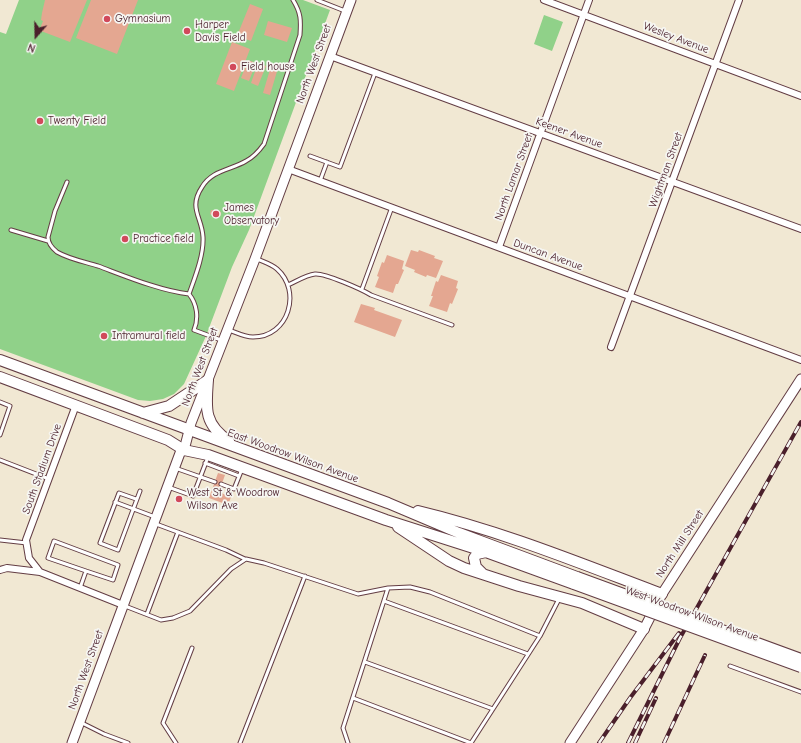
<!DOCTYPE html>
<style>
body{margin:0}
#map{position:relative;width:801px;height:743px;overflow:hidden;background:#f1e8d3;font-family:"Comic Neue",sans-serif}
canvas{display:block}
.north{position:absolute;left:16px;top:16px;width:40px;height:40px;-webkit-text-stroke:3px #f6f6f2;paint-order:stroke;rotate:200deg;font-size:11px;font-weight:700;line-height:16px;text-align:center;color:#4a1f2b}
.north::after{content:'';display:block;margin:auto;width:14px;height:18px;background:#4a1f2b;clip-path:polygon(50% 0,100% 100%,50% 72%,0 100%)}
</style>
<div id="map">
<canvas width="801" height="743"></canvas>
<div class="north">N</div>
</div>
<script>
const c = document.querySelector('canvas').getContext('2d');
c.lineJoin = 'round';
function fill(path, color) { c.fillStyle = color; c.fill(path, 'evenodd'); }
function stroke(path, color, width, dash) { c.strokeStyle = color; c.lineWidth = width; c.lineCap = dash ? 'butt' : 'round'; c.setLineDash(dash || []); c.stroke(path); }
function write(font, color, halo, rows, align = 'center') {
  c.font = font + ' "Comic Neue",sans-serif'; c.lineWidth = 3.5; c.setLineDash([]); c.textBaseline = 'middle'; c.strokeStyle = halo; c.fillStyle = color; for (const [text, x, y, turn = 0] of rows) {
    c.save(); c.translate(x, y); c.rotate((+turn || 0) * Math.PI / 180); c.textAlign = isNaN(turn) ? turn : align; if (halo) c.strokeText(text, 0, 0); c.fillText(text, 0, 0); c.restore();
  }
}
fill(new Path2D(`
 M19 0H303L330 10 249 230 232 267 206 336 184 384 174 394 163 399 150 401 138 400 0 349V32L6 34Z
 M544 15 563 22 552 51 534 44Z`), '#90d189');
fill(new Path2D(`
 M45 0H87L70 42 41 31V26L43 21 41 20 42 13Z
 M91 0H138L117 54 76 38Z
 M250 4 263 9 251 41 237 36Z
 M268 21 292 28 287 42 264 35Z
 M232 42 250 49 234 91 216 84Z
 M248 60 256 63 249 81 241 78Z
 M258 63 266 66 258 86 251 83Z
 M271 66 278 68 270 95 263 93Z
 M211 210 220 211 221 213 220 217 217 218 210 214Z
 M411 250 418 252 419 250 435 256 434 258 443 261 436 278 427 275 426 277 414 272 415 270 405 266Z
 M387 255 404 261 402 269 404 270 398 284H396L393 293 375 287 379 277 377 276 382 262 384 263Z
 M441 275 458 281 456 288 458 289 452 304 450 303 447 312 429 306 433 296H431L436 281 438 282Z
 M361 304 375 308 374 310 402 320 395 337 354 322Z
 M218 473 225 475 219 492 231 497 228 505 209 498Z`), '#e4a791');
const lane = new Path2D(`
 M317 0 345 11
 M310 156 340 167 375 73
 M320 181 327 162
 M67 182 55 211 48 237C48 243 52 248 57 252 69 259 85 262 98 266 125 276 161 291 189 294 195 277 204 255 203 237 202 217 188 208 202 187 212 170 231 170 246 161 254 157 259 151 264 144L300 35C301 20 301 13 293 0
 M11 230 48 241
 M288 285C297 281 306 275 315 274 325 273 361 289 371 295L452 325
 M362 289 392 207
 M189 294C197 304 199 318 194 330L221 340
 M229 330C237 333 245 337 253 337 289 337 302 291 277 269 271 264 264 262 257 259
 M0 402 10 406 0 435
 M0 460 49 479
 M205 463 239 476
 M175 468 215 482
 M221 484 234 489 242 469
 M168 487 193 496 208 457
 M136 499 119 493 100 543 118 550 140 491
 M115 502 155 517
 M156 524 226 550 245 559
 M0 540 27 543
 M80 588 86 571 113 580 118 565 54 541 48 558 86 571
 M384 601 528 654
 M125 606 161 620 173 618 190 611 231 569 246 559 264 563 358 594 388 588 410 587 430 592 540 636
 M147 614 178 532
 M365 662 493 709
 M730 666 801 692
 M353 698 471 743
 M82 723 104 734 128 743
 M176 743 163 723 192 648
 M240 743 305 576
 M348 743 343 728 388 588
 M471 743 540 636 559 599`);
const street = new Path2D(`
 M544 0 801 96
 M330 56 801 229
 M288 169 801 360
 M499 247 589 0
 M611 347 739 0
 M76 405 26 540 29 558 40 572 123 605
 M0 570 7 568 40 572`);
const secondary = new Path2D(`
 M72 743 180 453 184 450 191 423 255 259 351 0
 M570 743 644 629 662 594 801 379`);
const primary = new Path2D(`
 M0 360 388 503 459 533 577 577
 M0 377 168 440 184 450 208 455 386 520 486 552 574 584
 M208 380C206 407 203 424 229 441
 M143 413 169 406 208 380
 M418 511C502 531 582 564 662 594
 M398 527 449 561 464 568 519 586 582 603 644 629
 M483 574 476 567 474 558 477 554 486 552`);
stroke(lane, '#633d44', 5);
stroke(street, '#633d44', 8);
stroke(secondary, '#633d44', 11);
stroke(primary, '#633d44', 12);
stroke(lane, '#fff', 3);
stroke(street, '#fff', 6);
stroke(secondary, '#fff', 9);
stroke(primary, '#fff', 10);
const rail = new Path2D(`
 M599 743 630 698 679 633
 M628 743 680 638 801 422
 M635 743 656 698
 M664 743 705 655`);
stroke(rail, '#4a1f2b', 4);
stroke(rail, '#f6f6f2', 2.5, [8]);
const primaryBridge = new Path2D(`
 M577 577 801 659
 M574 584 801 667`);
stroke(primaryBridge, '#633d44', 12, []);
stroke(primaryBridge, '#fff', 10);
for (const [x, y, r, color] of [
 [107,19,4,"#d1495b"],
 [187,31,4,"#d1495b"],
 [233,67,4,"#d1495b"],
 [40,121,4,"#d1495b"],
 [216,214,4,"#d1495b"],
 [125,239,4,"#d1495b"],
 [104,336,4,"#d1495b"],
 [179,499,4,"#d1495b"]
]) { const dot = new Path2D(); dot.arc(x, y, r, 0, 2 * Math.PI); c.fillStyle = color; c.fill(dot); stroke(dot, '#f6f6f2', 1.5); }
write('11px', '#4a1f2b', '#f6f6f2', [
 ["Gymnasium",115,19],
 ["Harper",195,25],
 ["Davis Field",195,38],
 ["Field house",241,67],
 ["Twenty Field",48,121],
 ["James",224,208],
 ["Observatory",224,221],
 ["Practice field",133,239],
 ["Intramural field",112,336],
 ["West St & Woodrow",187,493],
 ["Wilson Ave",187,506]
], 'left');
write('11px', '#4a1f2b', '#f6f6f2', [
 ["Wesley Avenue",676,38,21],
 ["North West Street",314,64,-70],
 ["Keener Avenue",569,133,20],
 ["Wightman Street",666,170,-70],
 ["North Lamar Street",514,177,-70],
 ["Duncan Avenue",548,255,20],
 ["North West Street",200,367,-69],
 ["East Woodrow Wilson Avenue",293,456,20],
 ["South Stadium Drive",42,469,-70],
 ["North Mill Street",680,544,-57],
 ["West Woodrow Wilson Avenue",692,614,20],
 ["North West Street",86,670,-70]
]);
</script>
